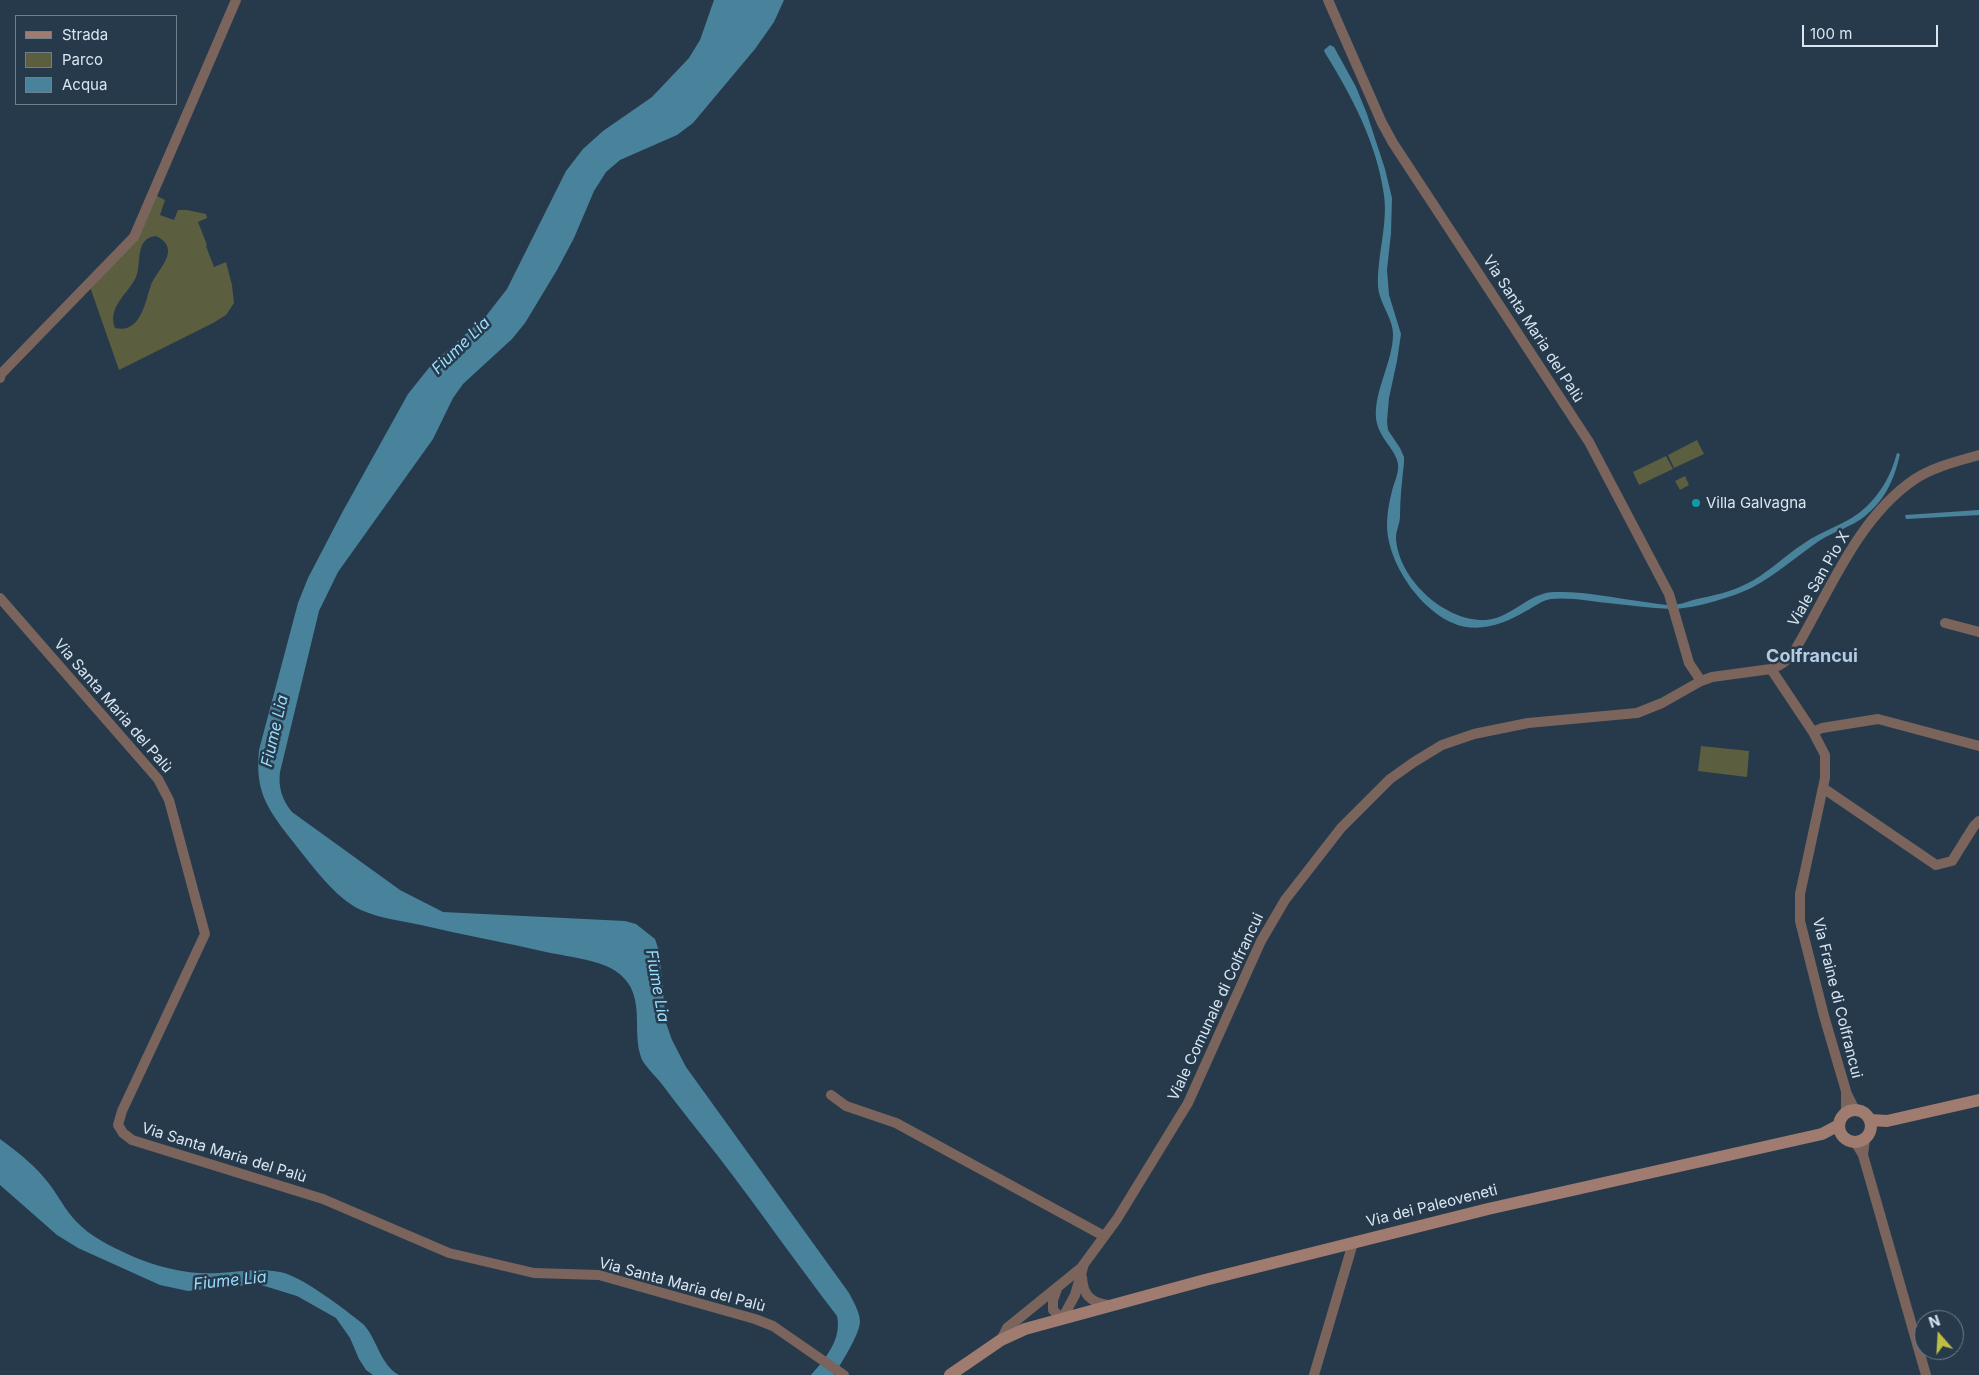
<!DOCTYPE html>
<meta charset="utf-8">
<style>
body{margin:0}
#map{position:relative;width:1979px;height:1375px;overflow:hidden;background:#263a4c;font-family:Inter,sans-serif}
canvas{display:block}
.legend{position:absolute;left:15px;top:15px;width:162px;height:90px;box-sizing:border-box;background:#263a4c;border:1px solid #6e7f8e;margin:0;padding:6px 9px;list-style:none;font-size:15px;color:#d9e6f2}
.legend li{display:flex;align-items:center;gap:10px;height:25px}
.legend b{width:25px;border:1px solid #6e7f8e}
.north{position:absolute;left:1914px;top:1310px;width:50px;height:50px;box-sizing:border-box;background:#263a4c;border:1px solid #6e7f8e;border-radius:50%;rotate:341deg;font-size:14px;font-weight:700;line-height:20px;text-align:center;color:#d9e6f2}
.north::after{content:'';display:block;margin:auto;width:18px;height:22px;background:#c0be41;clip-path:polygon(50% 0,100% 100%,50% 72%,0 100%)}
.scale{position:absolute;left:1802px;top:25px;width:136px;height:22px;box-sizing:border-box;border:2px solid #d9e6f2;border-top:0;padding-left:6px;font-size:15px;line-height:18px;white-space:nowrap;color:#d9e6f2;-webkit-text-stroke:4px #263a4c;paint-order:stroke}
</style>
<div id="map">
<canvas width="1979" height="1375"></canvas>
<ul class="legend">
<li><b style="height:6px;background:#a07c70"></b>Strada</li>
<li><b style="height:14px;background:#5c5e40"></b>Parco</li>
<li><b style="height:14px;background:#49829b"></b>Acqua</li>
</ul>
<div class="north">N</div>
<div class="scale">100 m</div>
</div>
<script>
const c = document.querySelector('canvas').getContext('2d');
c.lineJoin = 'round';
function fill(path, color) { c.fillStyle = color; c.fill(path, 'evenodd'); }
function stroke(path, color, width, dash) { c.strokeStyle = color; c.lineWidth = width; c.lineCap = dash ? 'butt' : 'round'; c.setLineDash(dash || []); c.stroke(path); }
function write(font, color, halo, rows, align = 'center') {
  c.font = font + ' Inter,sans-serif'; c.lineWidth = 5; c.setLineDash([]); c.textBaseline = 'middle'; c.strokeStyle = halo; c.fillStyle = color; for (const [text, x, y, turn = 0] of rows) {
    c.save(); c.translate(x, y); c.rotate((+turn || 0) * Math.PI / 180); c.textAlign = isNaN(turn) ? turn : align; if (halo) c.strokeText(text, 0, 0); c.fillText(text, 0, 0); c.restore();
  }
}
fill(new Path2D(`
 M155 195 165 200 160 215 174 220 178 210H187L206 214 207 218 198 222 207 245 206 246 214 267 226 262 232 285 234 303 226 315 213 323 119 370 89 284 110 265ZM156 236C183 249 157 270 151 285 145 302 141 334 115 328 107 307 128 294 136 277 142 264 134 238 156 236Z
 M1697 440 1704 454 1674 468 1668 455Z
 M1666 456 1673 469 1639 485 1633 472Z
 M1685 476 1689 485 1680 490 1675 481Z
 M1701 746 1749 751 1747 777 1698 771Z`), '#5c5e40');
fill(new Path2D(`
 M714 0H784L774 22 755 49 693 123 677 135 620 160 606 172 594 191 574 238 557 270 525 323 512 339 463 384 453 398 433 439 338 572 319 611 280 772C278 787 282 800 292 812L400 890 443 912 625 921 636 924 655 939 659 951 666 1023 672 1040 686 1067 849 1293C853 1301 860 1312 860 1322 859 1336 841 1363 834 1375H811C826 1358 842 1339 837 1316 797 1264 760 1211 721 1160 701 1134 680 1109 661 1083 656 1077 649 1070 644 1063 628 1034 651 993 614 970 599 960 564 956 546 952 504 942 462 935 421 925 401 921 379 918 361 910 334 898 308 860 290 838 266 807 255 790 259 750L298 603 308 578 343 511 408 394 432 364 486 316 507 289 566 171 583 149 603 131 652 97 689 58 700 40Z
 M1330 45 1334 47 1356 87 1367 114 1385 169 1392 198 1391 233 1387 270 1389 295 1401 334 1397 361 1389 398 1387 421 1388 430 1400 448 1404 457V463C1402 481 1400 498 1400 516 1400 524 1396 530 1396 538 1398 579 1445 622 1486 620 1512 618 1529 592 1555 592 1585 591 1615 598 1645 602 1654 603 1663 605 1671 605 1680 605 1689 601 1697 599 1712 596 1730 592 1744 585 1766 575 1783 557 1803 544 1822 530 1848 524 1865 508 1882 492 1891 475 1897 453L1900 454C1894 480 1886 499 1864 517 1851 527 1833 532 1819 541 1797 556 1777 574 1753 587 1734 597 1693 609 1671 609 1650 608 1629 605 1608 603 1590 601 1570 597 1551 599 1542 600 1534 607 1526 611 1507 622 1489 630 1466 627 1426 620 1387 565 1387 525 1387 514 1389 502 1392 491 1394 482 1399 474 1398 464 1396 449 1378 438 1376 418 1374 390 1393 362 1393 334 1393 318 1379 303 1378 286 1377 255 1388 225 1384 195 1377 144 1352 96 1325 53L1324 50Z
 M1979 510V515L1906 519 1905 515Z
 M0 1139C18 1152 37 1167 50 1185 61 1200 68 1215 82 1227 96 1240 117 1249 134 1257 161 1268 190 1275 219 1273 239 1272 260 1268 280 1272 302 1276 344 1309 363 1324 377 1338 380 1365 399 1375H373L366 1370 359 1359 350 1338 336 1318 297 1296 258 1284 188 1291 160 1285 78 1248 57 1235 0 1185Z`), '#49829b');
stroke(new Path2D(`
 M1328 0 1382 123 1393 143 1589 442 1669 594 1689 663 1701 681
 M0 378 1 374 134 237 236 0
 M0 598 158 779 169 800 205 934 122 1111 118 1125 123 1133 132 1140 323 1199 449 1253 534 1273 599 1275 755 1319 773 1326 844 1375
 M1945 623 1979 632
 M1771 669 1813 732 1825 755V778L1800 894V921L1824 1016 1846 1091V1113
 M1813 732 1822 728 1878 719 1979 746
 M1823 788 1936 865 1952 861 1974 826 1979 821
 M1847 1094 1855 1110
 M831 1095 846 1106 896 1123 1104 1236
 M1865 1139 1863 1155 1926 1375
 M1855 1142 1863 1155
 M1082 1277C1083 1295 1090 1302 1108 1305
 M1057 1289 1053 1300V1310L1062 1319 1075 1295 1084 1264
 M1001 1340 1007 1328 1081 1268 1117 1219 1188 1103 1261 941 1285 900 1341 828 1390 779 1414 762 1442 745 1474 734 1528 723 1637 713 1662 703 1701 681 1712 677 1771 669C1782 665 1788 660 1795 650 1829 593 1857 518 1915 479 1933 467 1958 461 1979 455
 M1314 1375 1353 1243`), '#7b645c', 10);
stroke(new Path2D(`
 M1839 1126a16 16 0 1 1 32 0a16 16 0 1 1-32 0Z
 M1870 1120 1887 1121 1979 1100
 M950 1375 1001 1340 1025 1329 1205 1280 1488 1209 1822 1134 1839 1125`), '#a07c70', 12);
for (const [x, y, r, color] of [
 [1696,503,5,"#0f9aa8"]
]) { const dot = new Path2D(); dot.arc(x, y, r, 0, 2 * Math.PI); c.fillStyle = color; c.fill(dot); stroke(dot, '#263a4c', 2); }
write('15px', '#d9e6f2', '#263a4c', [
 ["Via Santa Maria del Palù",1533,329,57],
 ["Viale San Pio X",1819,579,-60],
 ["Via Santa Maria del Palù",113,706,49],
 ["Via Fraine di Colfrancui",1837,998,76],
 ["Viale Comunale di Colfrancui",1216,1007,-65],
 ["Via Santa Maria del Palù",224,1153,17],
 ["Via dei Paleoveneti",1432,1206,-14],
 ["Via Santa Maria del Palù",682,1285,15]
]);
write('15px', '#d9e6f2', '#263a4c', [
 ["Villa Galvagna",1706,503]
], 'left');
write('italic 16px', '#9bdfff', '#263a4c', [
 ["Fiume Lia",461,346,-44],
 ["Fiume Lia",275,731,-77],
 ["Fiume Lia",657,986,80],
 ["Fiume Lia",230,1281,-6]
]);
write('bold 18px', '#b3cbe3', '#263a4c', [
 ["Colfrancui",1812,657]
]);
</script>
